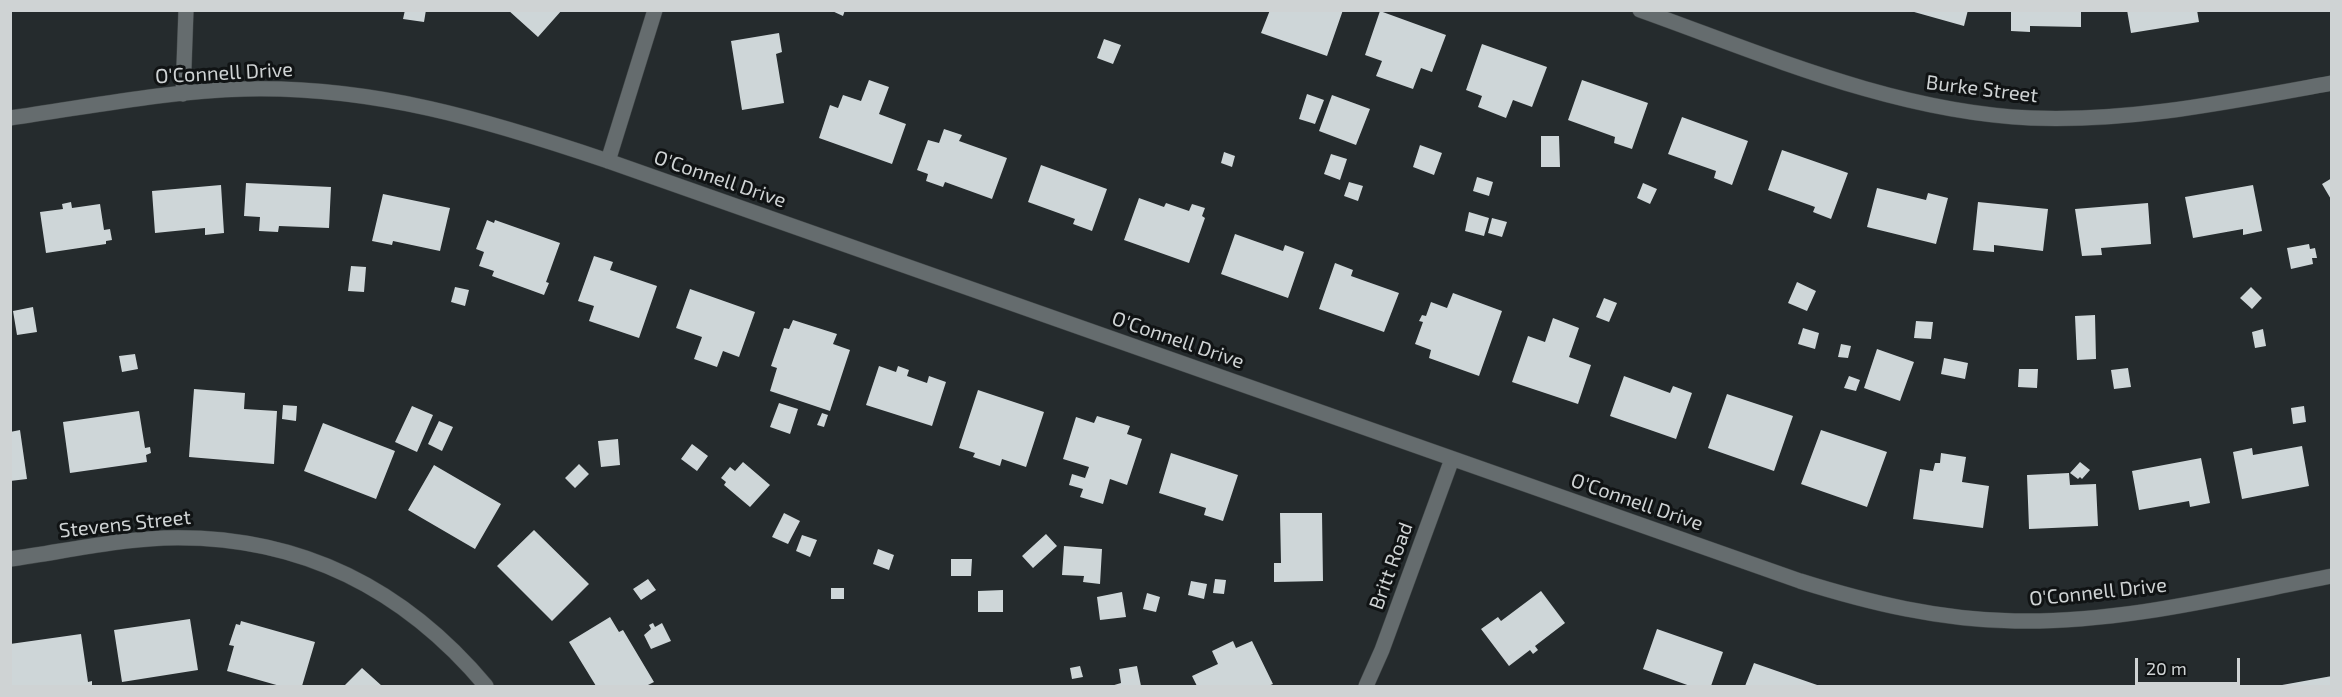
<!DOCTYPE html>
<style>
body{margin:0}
#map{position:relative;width:2342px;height:697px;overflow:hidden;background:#252b2d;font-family:"Exo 2",sans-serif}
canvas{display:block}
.frame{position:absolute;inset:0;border:12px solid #cfd3d4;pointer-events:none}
.scale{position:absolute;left:2135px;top:658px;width:105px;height:27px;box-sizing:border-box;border:3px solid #cfd3d4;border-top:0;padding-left:8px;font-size:18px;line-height:21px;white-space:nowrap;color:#cfd3d4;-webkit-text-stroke:4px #101314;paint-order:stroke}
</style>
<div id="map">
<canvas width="2342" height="697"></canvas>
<div class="frame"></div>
<div class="scale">20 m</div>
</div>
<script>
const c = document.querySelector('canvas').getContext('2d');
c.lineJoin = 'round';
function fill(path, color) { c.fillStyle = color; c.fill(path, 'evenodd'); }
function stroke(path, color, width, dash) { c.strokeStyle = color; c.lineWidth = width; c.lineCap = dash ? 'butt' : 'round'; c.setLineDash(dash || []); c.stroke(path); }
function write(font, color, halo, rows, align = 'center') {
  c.font = font + ' "Exo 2",sans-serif'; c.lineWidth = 6; c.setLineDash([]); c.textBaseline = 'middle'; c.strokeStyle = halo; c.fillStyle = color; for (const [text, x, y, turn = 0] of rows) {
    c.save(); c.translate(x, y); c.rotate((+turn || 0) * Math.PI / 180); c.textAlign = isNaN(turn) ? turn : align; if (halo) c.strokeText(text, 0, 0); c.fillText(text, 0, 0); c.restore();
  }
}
fill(new Path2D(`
 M405 10H426L424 22 403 19Z
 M508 10H562L538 37Z
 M830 10H845L843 16Z
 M1270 10H1343L1327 56 1261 33Z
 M1907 10H1968L1964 26Z
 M2011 10H2081V27L2030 26V32L2011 31Z
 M2127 10H2197L2199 22 2131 33Z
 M1380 11 1446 35 1432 72 1421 68 1413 89 1376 76 1382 61 1365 55Z
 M779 33 782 52 776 54 784 103 742 110 731 41Z
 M1104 39 1121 45 1113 64 1097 58Z
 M1482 44 1547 67 1532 107 1513 100 1506 118 1478 107 1482 96 1466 90Z
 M869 80 889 87 879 114 906 124 892 164 819 138 830 105 838 108 843 95 861 101Z
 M1582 80 1648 103 1632 149 1614 143 1615 137 1568 120Z
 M1307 94 1324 100 1315 124 1299 119Z
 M1332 95 1370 109 1356 145 1319 131Z
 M1682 117 1748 141 1732 185 1714 178 1716 171 1668 154Z
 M944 129 962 135 959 141 1007 158 992 199 945 182 943 187 926 181 928 174 917 170 928 140 939 143Z
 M1541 136H1559L1560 167H1541Z
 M1420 145 1442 153 1434 175 1413 167Z
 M1782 150 1848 173 1831 219 1813 212 1815 207 1768 190Z
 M1224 152 1235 156 1232 167 1221 163Z
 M1331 154 1347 159 1340 180 1324 174Z
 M1041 165 1107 189 1092 231 1073 224 1075 219 1028 202Z
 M1477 177 1493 182 1489 196 1473 191Z
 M2332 178V201L2322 184Z
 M1349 182 1363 186 1358 201 1344 196Z
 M246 183 331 187 329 228 279 226 278 232 259 231 260 217 244 216Z
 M1643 183 1657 189 1650 204 1637 198Z
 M221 185 224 233 205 235V228L155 233 152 191Z
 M2253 185 2262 231 2243 235V229L2193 238 2185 197Z
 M1877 188 1926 200 1928 193 1948 198 1936 244 1867 227Z
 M383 194 450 208 440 251 393 241 392 245 372 241Z
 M1139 198 1164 207 1166 203 1189 211 1192 204 1205 208 1202 216 1205 218 1189 263 1124 240Z
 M71 202 72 208 100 204 104 230 110 229 112 240 106 241V244L46 253 40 212 63 209 62 204Z
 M1978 202 2048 209 2043 251 1994 245V252L1973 250Z
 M2148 203 2151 244 2101 248 2102 255 2082 256 2075 209Z
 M1469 212 1489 218 1484 236 1465 231Z
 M1492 218 1507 222 1502 237 1488 233Z
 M487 220 494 223 495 220 560 243 546 282 549 283 544 295 492 276 494 271 479 266 484 252 476 249Z
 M1235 234 1283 251 1285 245 1304 252 1288 298 1221 274Z
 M2309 244 2310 249 2315 248 2317 258H2312L2313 264 2291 269 2287 248Z
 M594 256 613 262 610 270 657 286 639 338 589 321 594 306 578 301Z
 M1335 263 1353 270 1351 276 1399 293 1384 332 1319 309Z
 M351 266 366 267 364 292 348 291Z
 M1797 282 1816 291 1807 311 1788 303Z
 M455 287 469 290 465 306 451 302Z
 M2251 287 2262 298 2252 309 2240 298Z
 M690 289 755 312 739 357 723 351 717 367 694 359 702 337 676 328Z
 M1453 293 1502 311 1479 376 1429 358 1431 350 1415 344 1423 322 1419 321 1422 315 1426 316 1431 302 1447 308Z
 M1604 298 1617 303 1609 322 1596 317Z
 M33 307 37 332 17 335 13 311Z
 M2095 315 2096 359 2077 360 2075 316Z
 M1553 318 1579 328 1569 357 1591 365 1578 404 1512 382 1528 336 1545 342Z
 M793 320 837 334 833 344 850 350 830 411 770 391 777 368 771 366 784 328 789 329Z
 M1916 321 1933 322 1931 339 1914 338Z
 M1803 328 1819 333 1815 349 1798 344Z
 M2263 329 2266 346 2255 348 2252 332Z
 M1841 344 1851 346 1848 358 1838 357Z
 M1877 349 1914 362 1900 401 1864 388Z
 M135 354 138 369 122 372 119 356Z
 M1944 358 1968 363 1965 379 1941 374Z
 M879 366 896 372 898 366 909 370 907 376 927 383 929 376 946 382 932 426 866 405Z
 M2128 368 2131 387 2114 389 2111 370Z
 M2019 369H2038L2037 388 2018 387Z
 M1624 376 1670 393 1673 386 1692 393 1676 439 1610 416Z
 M1849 376 1860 380 1856 391 1844 388Z
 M194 389 245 393 244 409 277 411 274 464 189 457Z
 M978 390 1044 412 1026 467 1002 459 1000 466 973 457 975 453 959 448Z
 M1727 394 1793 416 1774 471 1708 448Z
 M779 403 798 409 790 434 770 427Z
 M283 405 297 406 296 421 282 419Z
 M412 406 433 415 417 452 395 442Z
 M2304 406 2306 422 2293 424 2291 408Z
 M139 411 145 448 150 447 151 453 146 455 147 462 70 473 63 422Z
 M822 413 828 415 824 427 817 425Z
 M1097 416 1130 426 1127 434 1142 439 1127 485 1110 479 1103 504 1080 497 1083 489 1069 485 1072 474 1085 478 1089 467 1063 459 1076 417 1094 423Z
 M439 421 453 427 442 451 428 444Z
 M323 423 395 451 376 499 304 471Z
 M20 430 27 479 10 481V432Z
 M1821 430 1887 452 1867 507 1801 484Z
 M618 439 620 465 601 467 598 441Z
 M692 444 708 456 697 471 681 459Z
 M2302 446 2309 486 2242 499 2233 452 2252 448 2253 455Z
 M1171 453 1238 475 1223 521 1204 515 1206 508 1159 493Z
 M1941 453 1966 457 1962 482 1989 486 1983 528 1913 519 1920 469 1933 471 1935 463H1940Z
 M2201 458 2210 503 2190 507 2189 501 2139 510 2132 471Z
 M743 462 770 485 750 507 724 485 726 482 721 478 730 467 735 471Z
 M2080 462 2090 470 2082 479 2080 477 2078 479 2070 473Z
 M579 464 589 474 575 488 565 478Z
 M434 465 501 504 475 549 408 510Z
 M2069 473 2070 485 2096 484 2098 526 2029 529 2027 475Z
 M784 513 800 521 788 544 772 537Z
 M1280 513H1322L1323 581 1274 582V563H1281Z
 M534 530 589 584 552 621 497 566Z
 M1046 534 1057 546 1033 568 1022 556Z
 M802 535 817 540 810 557 796 551Z
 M1064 546 1102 549 1100 584 1083 582 1084 576 1062 575Z
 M878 549 894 555 889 570 873 564Z
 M951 559H972L971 576H951Z
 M648 579 656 590 641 600 633 589Z
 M1215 579 1226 580 1224 594 1213 593Z
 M1191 581 1207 584 1204 599 1188 595Z
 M831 588H844V599H831Z
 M1003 590V612H978V591Z
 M1541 591 1565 623 1535 646 1538 650 1533 654 1530 650 1509 666 1481 629 1498 617 1501 621Z
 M1122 592 1126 617 1100 620 1097 597Z
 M1147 593 1160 597 1156 612 1143 609Z
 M610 617 619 632 623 630 654 682 646 686H596L569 642Z
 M190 619 198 670 122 682 114 630Z
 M241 621 315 642 302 686H280L227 671 234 646 229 645 236 624 240 625Z
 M653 623 655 627 662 623 671 641 651 649 644 635 651 629 649 625Z
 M1657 629 1723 652 1711 686H1690L1643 669Z
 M81 634 88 682 92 681V686H10V644Z
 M1233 641 1236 648 1252 641 1273 684 1268 686H1197L1192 676 1218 664 1212 651Z
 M1754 663 1820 686H1745Z
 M1080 666 1083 677 1072 679 1070 668Z
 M1137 666 1141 686H1111L1121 683 1119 669Z
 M362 668 382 686H344Z
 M2332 676V686H2282V685Z`), '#ced6d8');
const street = new Path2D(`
 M1640 10C1766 55 1895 112 2031 118 2133 122 2232 101 2332 83
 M183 94 186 10
 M10 118C88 107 166 91 245 89 374 86 487 120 608 161L1800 581C1870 603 1941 620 2015 621 2122 623 2227 596 2332 576
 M608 161 655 10
 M10 559C61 552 113 540 164 538 296 534 402 586 486 686
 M1366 686 1382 650 1452 459`);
stroke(street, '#404647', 16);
stroke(street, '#656c6e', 15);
write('20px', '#cfd3d4', '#101314', [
 ["O'Connell Drive",224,73,-3],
 ["Burke Street",1982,89,7],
 ["O'Connell Drive",720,179,19],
 ["O'Connell Drive",1178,340,19],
 ["O'Connell Drive",1637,502,19],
 ["Stevens Street",125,524,-6],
 ["Britt Road",1391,566,-70],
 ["O'Connell Drive",2098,592,-6]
]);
</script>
